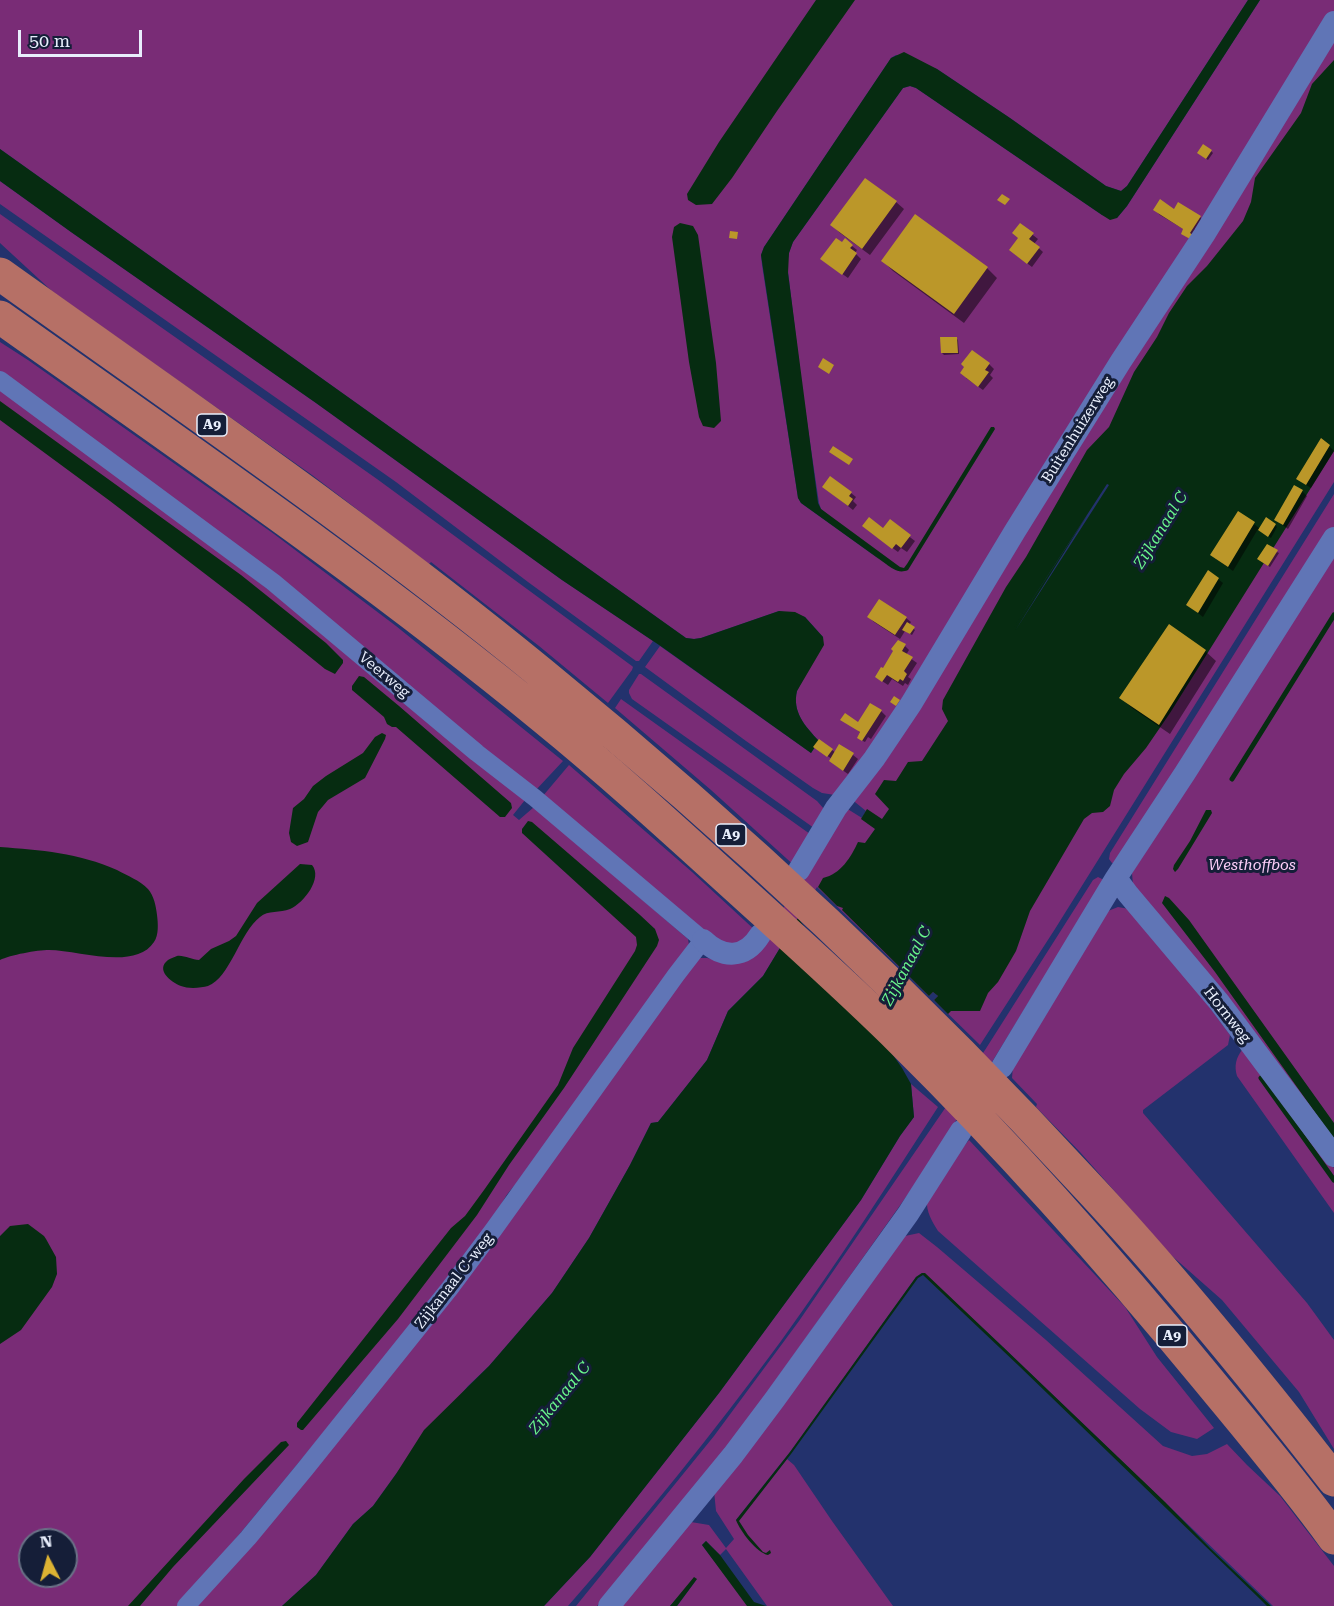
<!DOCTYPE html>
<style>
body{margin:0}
#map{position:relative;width:1334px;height:1606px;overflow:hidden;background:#23326d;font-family:"Roboto Serif",serif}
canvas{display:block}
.north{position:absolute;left:18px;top:1528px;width:60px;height:60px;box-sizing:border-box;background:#151e38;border:2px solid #697186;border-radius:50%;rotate:354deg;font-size:16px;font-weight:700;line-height:24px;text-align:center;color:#e8eefc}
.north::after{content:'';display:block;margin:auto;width:21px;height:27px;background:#dcb233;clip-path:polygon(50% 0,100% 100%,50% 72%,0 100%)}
.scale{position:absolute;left:18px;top:30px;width:124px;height:27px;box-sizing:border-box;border:3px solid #e8eefc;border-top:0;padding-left:8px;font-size:18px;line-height:21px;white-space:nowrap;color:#e8eefc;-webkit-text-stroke:4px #151e38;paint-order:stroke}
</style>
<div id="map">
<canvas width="1334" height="1606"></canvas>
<div class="north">N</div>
<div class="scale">50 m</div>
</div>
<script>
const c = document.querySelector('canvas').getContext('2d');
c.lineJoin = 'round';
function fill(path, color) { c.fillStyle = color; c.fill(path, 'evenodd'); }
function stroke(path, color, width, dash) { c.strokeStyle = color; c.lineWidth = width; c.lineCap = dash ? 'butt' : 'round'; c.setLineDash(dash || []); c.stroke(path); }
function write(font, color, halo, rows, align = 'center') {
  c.font = font + ' "Roboto Serif",serif'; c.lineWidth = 6; c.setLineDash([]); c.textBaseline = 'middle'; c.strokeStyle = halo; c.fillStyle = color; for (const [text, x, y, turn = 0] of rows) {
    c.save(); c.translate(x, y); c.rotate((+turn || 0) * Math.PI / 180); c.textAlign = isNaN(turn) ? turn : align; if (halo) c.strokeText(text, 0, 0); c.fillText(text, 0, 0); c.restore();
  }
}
fill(new Path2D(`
 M0 0H1248L1127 186 1121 191 1106 186 1010 118 937 69 896 55 891 58 764 247 761 255 762 265 798 498 801 503 879 559 821 509 819 503 802 388 787 263 789 253 793 242 903 88 910 86 916 88 1102 215 1117 218 1127 206 1260 0H1334V14L923 675 835 795 822 793 813 788 746 741 645 667 660 646 811 753 819 741C805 726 792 712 797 691L823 637 805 617 779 611 701 638 694 639 686 638 0 149Z
 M1334 30V482L1055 929 980 1045 934 1000 938 996 933 992 929 996 817 887 763 976 728 1011 707 1060 658 1122 651 1123 630 1165 589 1238 552 1293 489 1366 468 1386 396 1474 373 1506 353 1524 316 1575 282 1606H191L698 958H707L730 963 758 949 846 808 862 818 866 811 850 798Z
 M0 181 71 232 316 403 562 580 653 641 639 661H636L528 582 396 482 0 204Z
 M0 214 377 479 632 666 633 667 632 670 608 703 539 646 431 562 429 564 312 475 77 309 52 291 0 243Z
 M0 342 28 360 274 534 396 626 563 761 535 791 0 377Z
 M0 390 241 568 374 673 525 800 513 815 519 820 534 807 688 939 689 945 516 1184C506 1194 501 1203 497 1216L366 1380 353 1394 348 1403 180 1606H0ZM30 1540H66V1576H30Z
 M1334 494V529L1114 863H1112L1109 859 1110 853Z
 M1334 556V1148L1133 885 1132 873Z
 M639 674H641L817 801 824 809 814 828 632 699 629 693V690Z
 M621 699 810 834 797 868 711 790 615 708Z
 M569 765 692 872 757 932 738 943 721 944 542 797Z
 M1098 877 1104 880 955 1122 950 1135 715 1466 597 1606H576L714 1436 799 1321 985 1050 1093 880Z
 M1118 907 1129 909 1164 946 1230 1035 1228 1045 1143 1110V1113L1307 1303 1334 1340V1449L1299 1392 1222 1300 1171 1255 1080 1152 1036 1107 1037 1104 1012 1078 1013 1065 1108 911Z
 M1242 1050 1269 1081 1334 1168V1213L1237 1076C1234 1066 1236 1058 1242 1050Z
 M911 1084 938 1107C887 1186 836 1265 781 1341 714 1432 643 1520 568 1606H544L590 1557 719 1393 861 1200 900 1136 914 1117Z
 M969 1140 1125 1307 1157 1357 1214 1428 1197 1439 1171 1432 1140 1409 938 1231C932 1221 926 1212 927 1200 929 1187 960 1151 969 1140Z
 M919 1233 937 1247 1046 1340 1163 1446 1192 1456 1207 1454 1227 1444 1247 1465 1280 1496 1334 1566V1606H1273L1003 1347 929 1278 922 1273 916 1277 790 1452 736 1520 743 1527 738 1521 787 1459 794 1465 832 1521 893 1606H767L726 1549 720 1555 706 1541 702 1545 749 1606H677L697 1579 670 1606H620L691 1522 709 1525 726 1548 734 1539 716 1511 714 1491 905 1236Z`), '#792c76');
fill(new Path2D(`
 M816 0H855L777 111 732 178 712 204 696 205 688 200 687 194 719 142Z
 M1248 0H1260L1127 206 1117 218 1110 220 1102 215 916 88 910 86 903 88 793 242 789 253 788 273 818 503 821 509 900 567 904 568 907 564 991 427H994L995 429 908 570C899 574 893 569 886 564L801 503 798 498 761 255 764 247 891 58 904 52 937 69 1010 118 1106 186 1121 191 1127 186Z
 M1334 60V451L1170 713 1146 748 1124 774 1114 790 1110 806 1103 812 1092 813 1084 819 1030 911 1016 951 998 982 988 993 980 1011H951L948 1014 934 1000 938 996 933 992 929 996 842 910 843 908 837 906 818 887 823 878C841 874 851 857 858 842L865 843 875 829 861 819 867 809 882 819 889 809 875 794 884 780 896 781 908 762 922 761 948 721 942 709 943 700 1006 587 1026 557 1087 450 1109 427 1134 372 1157 337 1169 313 1187 286 1207 266 1243 221 1251 202 1255 178 1301 113 1312 84Z
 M0 149 686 638 694 639 701 638 779 611 795 612 805 617 823 637 824 645 797 691C792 712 805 726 819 741L811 753 662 647 562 580 316 403 71 232 0 181Z
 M680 223 693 226 698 235 716 363 721 421 714 428 703 426 699 417 689 362 672 237 674 227Z
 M0 401 241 575 326 643 343 660V663L335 674 325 669 247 606 110 501 0 420Z
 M359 676 364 677 399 706 511 803 512 808 505 817H500L396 727H392L387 724 384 717 352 690V686Z
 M382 733 386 735 385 739 365 778 328 800 318 812 308 842 297 846 291 842 289 833 293 808 304 799 313 786 326 776 363 753 375 737Z
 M1206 810H1211L1212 813 1178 869 1175 872 1173 869 1174 865 1190 841Z
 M528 821 532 822 640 915 655 929 659 940 657 946 564 1088 509 1165 477 1215 398 1319 303 1430H301L297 1427V1423L451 1228 465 1216 484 1190 558 1085 573 1048 635 951 637 945 636 937 522 833V829Z
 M0 847C40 850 79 853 117 870 128 876 139 880 148 889 154 896 156 906 157 915 158 923 159 935 154 942 135 971 78 950 49 950 37 950 10 955 0 960Z
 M300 864 312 865C323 878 304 903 290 909 280 913 268 910 260 917 240 932 230 978 208 986 201 988 188 989 181 986 171 982 155 970 168 960 170 959 174 957 177 956 184 955 192 960 199 960L211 949 229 941 236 936 257 903Z
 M1165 896 1169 898 1189 920 1334 1123V1139L1215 972 1162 903Z
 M798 918 902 1068 911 1084 914 1117 900 1136 861 1200 719 1393 590 1557 544 1606H282L316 1575 353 1524 373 1506 396 1474 424 1430 489 1366 552 1293 589 1238 630 1165 651 1123 658 1122 707 1060 728 1011 763 976Z
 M28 1224 44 1236 46 1239 56 1257 57 1274 52 1287 21 1330 0 1344V1236L10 1226Z
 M922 1273H925L1003 1347 1165 1502 1210 1548 1271 1606H1267L1260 1599 1019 1366 923 1275 918 1278 791 1454 739 1521 748 1535 763 1552 766 1553 770 1550 771 1553 768 1555C757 1553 740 1531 736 1520L790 1452 916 1277Z
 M286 1441 289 1445 173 1567 140 1606H128L244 1479 281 1442Z
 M706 1541 720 1555 754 1602 766 1606H747L702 1545Z
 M694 1577 697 1579 677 1606H670Z`), '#062c11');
fill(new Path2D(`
 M1107 484 1109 485 1015 631 1088 514 1013 629Z`), '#23326d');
fill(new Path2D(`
 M1211 151 1213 153 1208 160 1201 155Z
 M896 202 904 209 870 255 840 233 832 225Z
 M1155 210 1175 211 1200 217 1204 222 1196 243 1182 233 1185 230 1160 215Z
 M1020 225 1038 239 1034 244 1043 252 1032 267 1016 255 1020 239Z
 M842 244 852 246 857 250 855 253 861 259 848 278 827 263Z
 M883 261 987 268 997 278 964 323 893 271Z
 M956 338 958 340 959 354 944 355 942 353Z
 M989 364 994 369 990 375 993 378 983 390 966 378Z
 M1329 446 1334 451 1311 488 1303 483Z
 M829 491 851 493 856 497 853 501 857 505 853 510Z
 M1302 491 1307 496 1288 529 1276 520Z
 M890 522 915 541 907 552 901 548 898 552 868 530H884Z
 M1254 524 1260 529 1275 525 1277 527 1271 538 1258 529 1233 571 1216 559Z
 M1277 552 1279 553 1270 567 1261 561Z
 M1218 579 1223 583 1203 617 1188 605Z
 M869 617 906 618 911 622 909 625 915 630 912 635 905 631 900 639 874 622Z
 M1170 626 1205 651 1216 661 1170 734 1132 708 1121 698Z
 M905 646 909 650 906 655 917 663 908 677 911 679 908 685 905 683 903 686 892 679 888 685 876 677Z
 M881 711 886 716 871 739 868 737 865 742 861 740V734L856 728 858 724Z
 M817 749 832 750 836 753 853 755 858 759 848 774 835 765 832 759Z`), '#0007');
stroke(new Path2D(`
 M1232 779 1334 615
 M1261 1078 1334 1180`), '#062c11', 5);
fill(new Path2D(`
 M1203 144 1212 150 1206 159 1197 153Z
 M865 178 897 201 862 249 830 225Z
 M1002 194 1010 199 1005 205 997 200Z
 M1160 199 1174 209 1178 202 1201 216 1190 233 1193 235 1190 239 1181 234 1183 229 1153 210Z
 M915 214 988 267 954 314 881 261Z
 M1020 223 1034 233 1029 239 1040 247 1027 264 1009 250 1018 238 1012 233Z
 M730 231 738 232 737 239 729 238Z
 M836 238 842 242 845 238 853 245 850 248 857 253 842 275 820 259Z
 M940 337H957L958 353H941Z
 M972 350 990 363 985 370 989 372 978 387 960 373 964 367 961 364Z
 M823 358 834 365 829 374 818 367Z
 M1321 438 1330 445 1306 485 1296 479Z
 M833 446 853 459 849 465 829 452Z
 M830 476 852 492 849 496 853 499 848 506 822 487Z
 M1294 485 1303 490 1283 525 1274 520Z
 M1238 511 1255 522 1228 567 1210 555Z
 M869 517 883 528 890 519 911 535 901 548 896 544 892 549 862 526Z
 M1266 517 1276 524 1268 537 1258 530Z
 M1267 544 1278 550 1268 566 1257 559Z
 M1208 570 1219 578 1198 613 1186 605Z
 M879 599 907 617 895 635 867 617Z
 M907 622 915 627 910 634 902 630Z
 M1169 624 1206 650 1159 725 1119 698Z
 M898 640 906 644 902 651 913 657 904 671 907 674 903 681 900 679 898 682 887 675 882 682 875 677 881 667 883 668 893 651 891 649Z
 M894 696 900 700 896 706 890 702Z
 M870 703 882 710 862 741 857 738 860 732 840 720 845 713 858 722Z
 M819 739 833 749 827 757 813 747Z
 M839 744 854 753 843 771 829 761Z`), '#bb9729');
stroke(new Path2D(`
 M0 380 273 582 477 753 535 798 703 940 676 975 494 1229 450 1288 305 1469 248 1538 186 1606`), '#6075b6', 18);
stroke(new Path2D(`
 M799 870 836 808 874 759 911 704 1015 531 1121 361 1204 235 1334 22
 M1116 878 1128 894 1219 1002 1334 1156
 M703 940C723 959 745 959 760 935
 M1002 1067 1116 878 1185 773 1334 538
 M609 1606 733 1455 775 1399 908 1214 961 1131`), '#6075b6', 22);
stroke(new Path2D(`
 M0 274C182 404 368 531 541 673 735 831 919 1003 1089 1188 1176 1281 1256 1380 1334 1480
 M0 317C183 447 370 575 544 718 619 779 691 846 763 911 810 954 858 997 903 1042 1011 1149 1112 1263 1209 1381 1251 1432 1295 1484 1334 1538`), '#b67066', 33);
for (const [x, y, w] of [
 [212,425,30],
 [731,835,30],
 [1172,1336,30]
]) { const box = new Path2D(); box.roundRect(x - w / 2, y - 11, w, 22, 4.5); c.fillStyle = '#151e38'; c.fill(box); stroke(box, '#e8eefc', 1.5); }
write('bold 14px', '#e8eefc', null, [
 ["A9",212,425],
 ["A9",731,835],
 ["A9",1172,1336]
]);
write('15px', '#e8eefc', '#151e38', [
 ["Buitenhuizerweg",1078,430,-58],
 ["Veerweg",384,675,40],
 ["Hornweg",1227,1015,52],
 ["Zijkanaal C-weg",454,1281,-52]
]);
write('italic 15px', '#fdcff9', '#151e38', [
 ["Westhoffbos",1252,866]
]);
write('italic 16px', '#69f68c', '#151e38', [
 ["Zijkanaal C",1161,530,-58],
 ["Zijkanaal C",907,966,-62],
 ["Zijkanaal C",560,1398,-51]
]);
</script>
